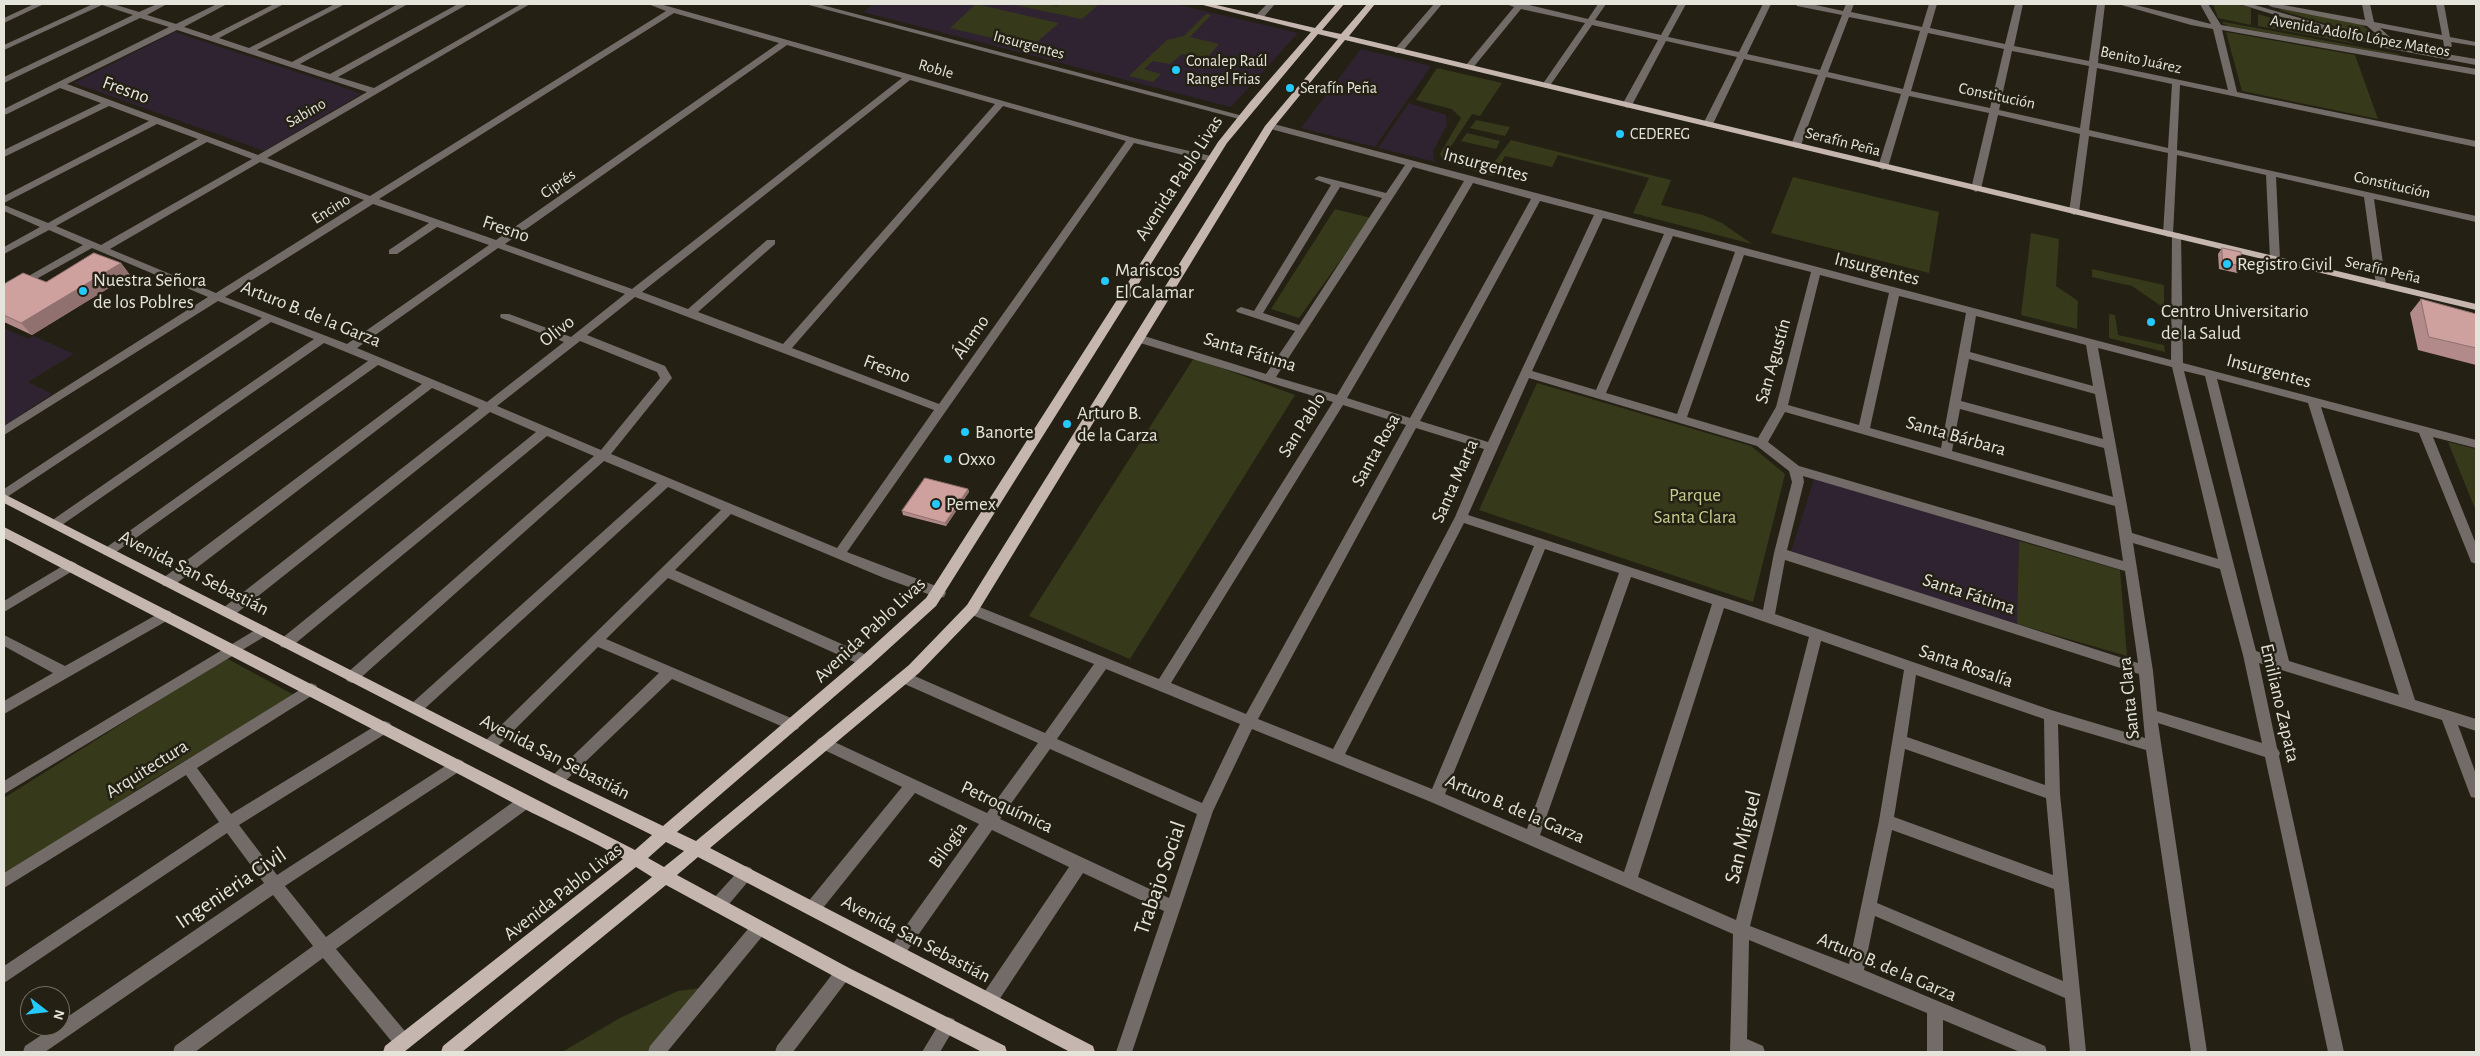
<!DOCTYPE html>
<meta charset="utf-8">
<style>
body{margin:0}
#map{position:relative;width:2480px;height:1056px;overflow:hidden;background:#242114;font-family:"Alegreya Sans",sans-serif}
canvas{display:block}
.frame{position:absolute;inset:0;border:5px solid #e5e4db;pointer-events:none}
.north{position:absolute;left:20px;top:986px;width:50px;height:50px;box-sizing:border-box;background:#242114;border:1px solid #716f64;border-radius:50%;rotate:106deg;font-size:14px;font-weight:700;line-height:20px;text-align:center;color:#e5e4db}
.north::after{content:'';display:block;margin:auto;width:18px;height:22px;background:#24c9fe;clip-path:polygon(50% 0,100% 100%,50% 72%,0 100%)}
</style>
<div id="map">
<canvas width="2480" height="1056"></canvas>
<div class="frame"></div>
<div class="north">N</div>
</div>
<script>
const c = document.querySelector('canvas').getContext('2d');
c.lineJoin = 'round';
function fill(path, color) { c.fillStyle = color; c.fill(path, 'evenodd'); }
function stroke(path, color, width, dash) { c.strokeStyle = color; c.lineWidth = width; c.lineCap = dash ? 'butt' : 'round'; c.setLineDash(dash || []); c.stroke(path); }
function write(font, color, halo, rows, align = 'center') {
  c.font = font + ' "Alegreya Sans",sans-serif'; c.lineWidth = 5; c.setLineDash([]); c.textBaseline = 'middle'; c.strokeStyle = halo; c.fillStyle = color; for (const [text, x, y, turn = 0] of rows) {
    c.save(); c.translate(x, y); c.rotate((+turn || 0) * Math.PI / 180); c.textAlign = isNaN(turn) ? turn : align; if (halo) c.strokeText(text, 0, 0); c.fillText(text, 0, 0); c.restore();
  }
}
fill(new Path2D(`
 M873 4H1175L1298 33 1231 107 863 12Z
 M175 32 339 86 361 94 264 151 74 83Z
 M1361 49 1431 66 1375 147 1301 128Z
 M1409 103 1446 115 1447 125 1433 151V158L1436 162 1378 148Z
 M4 328 28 339 34 336 74 354 28 382 52 394 4 426Z
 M1815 476 2019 541 2017 624 1790 555Z`), '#2f2331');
fill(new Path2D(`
 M976 4 1058 23H1059L1031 47 950 28Z
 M1010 4H1044L1057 6 1060 4H1099L1082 19Z
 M2213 4H2236L2251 8V25L2218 18Z
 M2281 9 2359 23 2382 40 2279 10Z
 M1206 14 1211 15 1190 37 1219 44 1206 59 1182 54 1170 64 1153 61 1144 69 1161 74 1153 82 1129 76 1167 40 1184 36Z
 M2258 14 2357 44 2258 26Z
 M2224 22 2398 54 2402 56 2228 26 2222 23Z
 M2226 32 2355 55 2378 119 2242 91Z
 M1437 68 1502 83 1480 116 1472 114 1444 157 1489 169 1511 140 1671 180 1661 205 1703 215 1722 223 1752 244 1633 213 1649 178 1558 155 1552 167 1505 156 1493 176 1444 162 1440 154 1461 118 1452 109 1416 100Z
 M1476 120 1510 127 1505 136 1470 128Z
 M1467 133 1500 141 1496 149 1461 141Z
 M1793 177 1939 212 1929 273 1771 233Z
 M1335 209 1371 218 1299 318 1271 309Z
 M2031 233 2059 239 2056 286 2078 301 2077 329 2021 315Z
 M2092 269 2164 285V308L2132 286 2092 277Z
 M2109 314 2115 315 2118 335 2164 345 2165 352 2109 338Z
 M1194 358 1295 395 1130 659 1029 616Z
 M1537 383 1751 446 1785 474 1753 602 1479 510Z
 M2448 442 2476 449V511Z
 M2019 541 2120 570 2127 656 2017 624Z
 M226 658 294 695 146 784 4 877V798Z
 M723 985 666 1052H562L620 1018 678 991Z`), '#363a1a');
fill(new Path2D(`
 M34 4H44L4 23V18Z
 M93 4H113L139 12 157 4H167L147 15 176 24 217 4H227L184 27 211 36 274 4H284L219 38 249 48 335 4H345L257 50 292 62 398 4H408L300 64 330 74 458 4H468L338 77 374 88 521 4H530L267 158 370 196 666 11 648 4H660L1134 138 1215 157 1217 159 1212 162 1134 143 847 552 944 589 946 593 944 597 939 598 884 578 731 514 675 570 871 657 873 661 871 665 866 666 861 665 668 578 606 639 798 721 800 725 798 729 793 731 788 729 672 679 561 785 556 787 551 785 549 781 551 777 659 673 598 647 494 750 489 752 484 750 482 746 484 742 721 510 668 487 421 712 416 714 411 712 409 708 411 704 657 483 604 461 357 681 352 683 347 681 345 677 347 673 594 456 547 436 291 647 286 648 281 647 279 643 281 639 536 432 490 412 233 616H223L221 612 223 608 479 408 432 388 173 586H163L162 582 163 578 422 384 378 365 112 555H104L102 552 104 549 368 361 324 343 59 527H51L49 524 51 521 314 339 271 322 4 499V489L262 318 218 301 4 435V426L208 297 92 248 4 297V290L83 245 49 230 4 254V247L40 227 4 211V205L48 223 198 139 157 124 4 203V196L149 121 109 106 4 157V150L101 103 60 88 7 114 4 115V109L169 27 140 18 4 83V77L133 15 102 5 4 50V45ZM674 13 779 43 496 240 379 199ZM177 30 367 92 258 155 67 84ZM787 45 902 78 632 289 505 244ZM910 80 995 104 783 344 698 312 775 244V240H767L688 309 642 292ZM1003 106 1126 141 939 404 792 348ZM207 142 252 159 101 245 56 226ZM260 162 364 200 216 293 110 249ZM373 204 429 223 389 250V254H397L437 227 489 245 347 344 225 297ZM498 248 625 294 571 337 509 314H501L500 316 501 318 564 342 487 402 357 348ZM635 297 934 410 837 548 611 454 672 378 665 366 587 335ZM580 341 657 372 660 378 601 450 497 406Z
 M805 4H818L1247 117 1239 119Z
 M1267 4H1275L1262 19H1256V15Z
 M1434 4H1442L1401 53H1395V49Z
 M1506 4H1525L1588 19 1598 4H1606L1595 20 1661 35 1678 4H1686L1668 37 1739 52 1763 4H1771L1747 54 1820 70 1842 15 1797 6 1796 4H1811L1843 11 1846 4H1854L1851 12 1922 27 1929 4H1937L1930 28 2005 44 2015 4H2023L2014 46 2089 61 2097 4H2105L2098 63 2228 90 2213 29 2191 25 2118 4H2132L2211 24 2200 4H2208L2221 25 2476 69V75L2222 30 2237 92 2476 141V147L2180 85 2177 150 2476 216V222L2374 199 2386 285 2381 288 2376 285 2364 197 2276 177 2280 259 2275 262 2270 259 2266 175 2177 155 2173 234 2168 237 2163 234 2168 153 2089 136 2079 212 2074 215 2069 212 2080 134 1998 115 1981 189 1976 192 1971 189 1989 113 1909 96 1888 167 1883 170 1878 167 1901 94 1826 77 1801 145 1796 148 1791 145 1818 75 1744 59 1713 124 1708 127 1703 124 1737 57 1666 41 1632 105 1627 108 1622 105 1658 40 1592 25 1549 87 1546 88 1542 85 1585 23 1521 9 1472 69H1466V65L1514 7ZM1849 17 1920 31 1903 89 1828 72ZM1928 33 2004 49 1990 108 1911 91ZM2012 51 2089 66 2080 128 1999 110ZM2097 68 2172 84 2168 148 2089 130Z
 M2239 4H2251L2387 43 2367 26 2272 7 2268 5 2278 4 2365 20 2362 4H2370L2374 22 2442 35 2436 4H2444L2450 37 2476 42V46L2451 42 2452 46 2448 49 2444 46 2443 40 2380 28 2400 46 2476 59V65L2380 47Z
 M1270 123 2171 360 2172 236 2177 233 2181 234 2183 363 2476 440V448L2433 437 2476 544V564L2471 562 2470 559 2419 433 2321 407 2415 700 2476 719V731L2458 725 2476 774V798L2471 797 2469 792 2442 720 2259 663 2277 748 2280 753 2279 756 2344 1052H2328L2265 757 2158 723 2207 1052H2191L2146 750 2058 724 2060 794 2086 1052H2070L2065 998 1875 916 1864 970 2045 1046 2047 1052H2020L1943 1020V1052H1927V1013L1749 940 1747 1039 1763 1046 1765 1052H1730L1733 934 1431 802 1252 729 1213 811 1132 1052H1116L1164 911 1083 873 995 1006 989 1008 983 1006 981 1000 983 994 1069 867 992 830 902 958 896 961 890 958 888 953 890 948 979 824 915 793 819 913 813 915 807 913 805 908 807 903 902 787 818 747 816 743 818 739 823 737 828 739 987 813 1038 743 900 682 898 678 900 674 905 672 910 674 1045 733 1094 664 967 613 965 609 967 605 972 604 1159 679 1333 402 1137 342 1136 339 1141 335 1266 374 1295 331 1237 312 1236 310 1241 307 1254 311 1331 185 1314 179 1319 176 1386 193 1405 165 1267 128V124ZM1413 167 1464 181 1337 395 1276 377ZM1473 183 1531 199 1410 418 1347 398ZM1340 187 1382 198 1299 325 1263 313ZM1540 201 1594 215 1488 442 1420 421ZM1603 218 1664 234 1596 390 1532 371ZM1673 236 1735 252 1677 414 1606 393ZM1744 255 1811 272 1776 407 1758 438 1687 417ZM1820 275 1889 293 1859 425 1788 405ZM1899 296 1966 313 1941 448 1870 428ZM1976 316 2086 345 2093 386 1970 352ZM2098 348 2172 367 2218 559 2132 533ZM1969 359 2095 394 2103 439 1961 401ZM2184 371 2205 376 2274 657 2256 651ZM1529 378 1757 446 1789 471 1792 482 1774 553 1763 610 1468 515ZM2217 379 2308 403 2399 695 2289 661ZM1343 405 1406 425 1246 714 1171 683ZM1960 409 2104 448 2113 497 1952 451ZM1785 412 2115 506 2123 561 1799 466 1768 442ZM1416 428 1484 449 1455 517 1333 749 1258 719ZM1803 476 2125 571 2138 663 1787 550 1804 482ZM1464 523 1534 546 1432 789 1345 754ZM2133 543 2220 569 2243 655 2262 743 2157 711 2153 671ZM1545 549 1619 573 1527 829 1445 794ZM1785 560 2139 674 2145 738 2051 710 1775 614ZM1631 577 1712 604 1624 872 1540 835ZM1724 608 1809 637 1736 920 1638 877ZM1821 641 1904 670 1879 821 1849 964 1750 926ZM1106 669 1240 724 1202 803 1057 739ZM1916 675 2044 719 2045 785 1907 737ZM1050 749 1197 814 1169 898 1000 819ZM1905 749 2046 798 2053 875 1894 817ZM1892 830 2054 889 2063 981 1877 903Z
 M71 561 76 563 77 566 76 569 4 612V601Z
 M165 610 170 611 172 615 170 619 4 714V701L53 673 4 646V635L65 666Z
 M262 626 267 627 269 631 267 635 4 794V781Z
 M311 683 316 685 318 689 316 693 197 768 231 814 380 723 385 721 390 723 392 727 390 731 239 825 277 875 453 761 458 759 463 761 465 765 463 769 285 886 326 937 520 797 525 796 530 797 532 802 530 807 336 949 409 1036 411 1042 409 1048 403 1050 397 1048 323 958 195 1052H173L175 1046 313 946 273 895 45 1052H23L25 1046 55 1026H60V1022L264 883 227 833 4 983V966L219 822 186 775 4 888V873Z
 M746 866 751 868 754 873 751 878 724 910 718 912 712 910 710 905 712 900 741 868Z
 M759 921 765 923 767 928 765 933 667 1052H648L650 1046 753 923Z
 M843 965 849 968 851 973 849 978 793 1052H775L777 1046 837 968Z
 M948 1017 954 1019 956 1025 940 1052H922L942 1019Z`), '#726b68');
fill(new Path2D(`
 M1199 4H1212L1315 28 1336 4H1344L1322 30 1341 34 1367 4H1375L1349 36 2476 304V310L1345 40 1274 127 977 613 919 673 710 848 1093 1046 1095 1052H1070L698 857 677 875 849 968 1005 1046 1007 1052H982L837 978 666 885 462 1052H441L443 1046 652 877 636 867 404 1052H383L385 1046 623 859C590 839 553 824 519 806 348 715 175 628 4 538V527L635 850 652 835 551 785 4 503V494L561 777 663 826 861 657 926 598 1218 142 1250 102 1311 32ZM1318 34 1338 39 1265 126 967 605 909 665 696 841 677 832 871 665 936 606 1227 143ZM666 842 684 851 664 867 648 858Z`), '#c6b6b0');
fill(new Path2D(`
 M2222 248 2241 266 2237 273 2219 269 2218 254Z
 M121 263 130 275 32 335 4 322V284L46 282Z
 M2421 299 2476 314V365L2418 350 2410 313Z
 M968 489 969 492 946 526 903 515 902 511Z`), '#b18a89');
fill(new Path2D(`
 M121 263 130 275 32 335 21 323Z
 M968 489 969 492 946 526 945 523Z`), '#90716f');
const building = new Path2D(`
 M2222 248 2241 252V266L2223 262Z
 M94 253 121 263 21 323 4 315V284L23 273 46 282Z
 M2421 299 2476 314V348L2429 337Z
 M925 478 968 489 945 523 902 511Z`);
fill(building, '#cea19f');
stroke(building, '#90716f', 1);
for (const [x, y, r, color] of [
 [1176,70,5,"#24c9fe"],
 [1290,88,5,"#24c9fe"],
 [1620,134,5,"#24c9fe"],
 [2227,264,5,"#24c9fe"],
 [1105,281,5,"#24c9fe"],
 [83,291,5,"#24c9fe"],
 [2151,322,5,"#24c9fe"],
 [1067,424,5,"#24c9fe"],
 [965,432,5,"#24c9fe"],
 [948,459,5,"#24c9fe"],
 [936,504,5,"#24c9fe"]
]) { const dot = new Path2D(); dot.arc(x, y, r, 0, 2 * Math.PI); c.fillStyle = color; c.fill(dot); stroke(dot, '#242114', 2); }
write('16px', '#e5e4db', '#242114', [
 ["Avenida Adolfo López Mateos",2360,36,10],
 ["Insurgentes",1029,45,15],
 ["Benito Juárez",2141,60,12],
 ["Roble",936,69,16],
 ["Constitución",1997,96,12],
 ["Sabino",306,113,-30],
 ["Serafín Peña",1843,142,14],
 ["Ciprés",558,184,-35],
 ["Constitución",2392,185,13],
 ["Encino",331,209,-32],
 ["Serafín Peña",2383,270,13]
]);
write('16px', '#e5e4db', '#242114', [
 ["Conalep Raúl",1186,61],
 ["Rangel Frias",1186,79],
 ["Serafín Peña",1300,88],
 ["CEDEREG",1630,134]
], 'left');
write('19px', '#e5e4db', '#242114', [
 ["Fresno",126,90,20],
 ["Insurgentes",1486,165,15],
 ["Avenida Pablo Livas",1179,178,-57],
 ["Fresno",506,229,19],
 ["Insurgentes",1877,269,14],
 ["Arturo B. de la Garza",311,314,22],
 ["Olivo",557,331,-38],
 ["Álamo",971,337,-55],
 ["Santa Fátima",1250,352,17],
 ["San Agustín",1773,361,-74],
 ["Fresno",887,369,21],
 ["Insurgentes",2269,371,15],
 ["San Pablo",1302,425,-58],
 ["Santa Bárbara",1956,436,16],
 ["Santa Rosa",1376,450,-61],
 ["Santa Marta",1455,481,-66],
 ["Avenida San Sebastián",194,573,27],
 ["Santa Fátima",1969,594,18],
 ["Avenida Pablo Livas",870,630,-43],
 ["Santa Rosalía",1966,666,19],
 ["Santa Clara",2129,698,-96],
 ["Emiliano Zapata",2280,703,77],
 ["Avenida San Sebastián",555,757,27],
 ["Arquitectura",147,769,-32],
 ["Petroquímica",1007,807,25],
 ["Arturo B. de la Garza",1515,809,23],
 ["Bilogia",948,845,-54],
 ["Avenida Pablo Livas",563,892,-38],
 ["Avenida San Sebastián",916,939,28],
 ["Arturo B. de la Garza",1887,967,23]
]);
write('19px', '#e5e4db', '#242114', [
 ["Registro Civil",2237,264],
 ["Mariscos",1115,270],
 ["El Calamar",1115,292],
 ["Nuestra Señora",93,280],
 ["de los Poblres",93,302],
 ["Centro Universitario",2161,311],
 ["de la Salud",2161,333],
 ["Arturo B.",1077,413],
 ["de la Garza",1077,435],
 ["Banorte",975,432],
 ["Oxxo",958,459],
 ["Pemex",946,504]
], 'left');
write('19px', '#c5ce8f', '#242114', [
 ["Parque",1695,495],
 ["Santa Clara",1695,517]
]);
write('22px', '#e5e4db', '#242114', [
 ["San Miguel",1743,837,-76],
 ["Trabajo Social",1160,878,-71],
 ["Ingenieria Civil",231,888,-34]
]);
</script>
